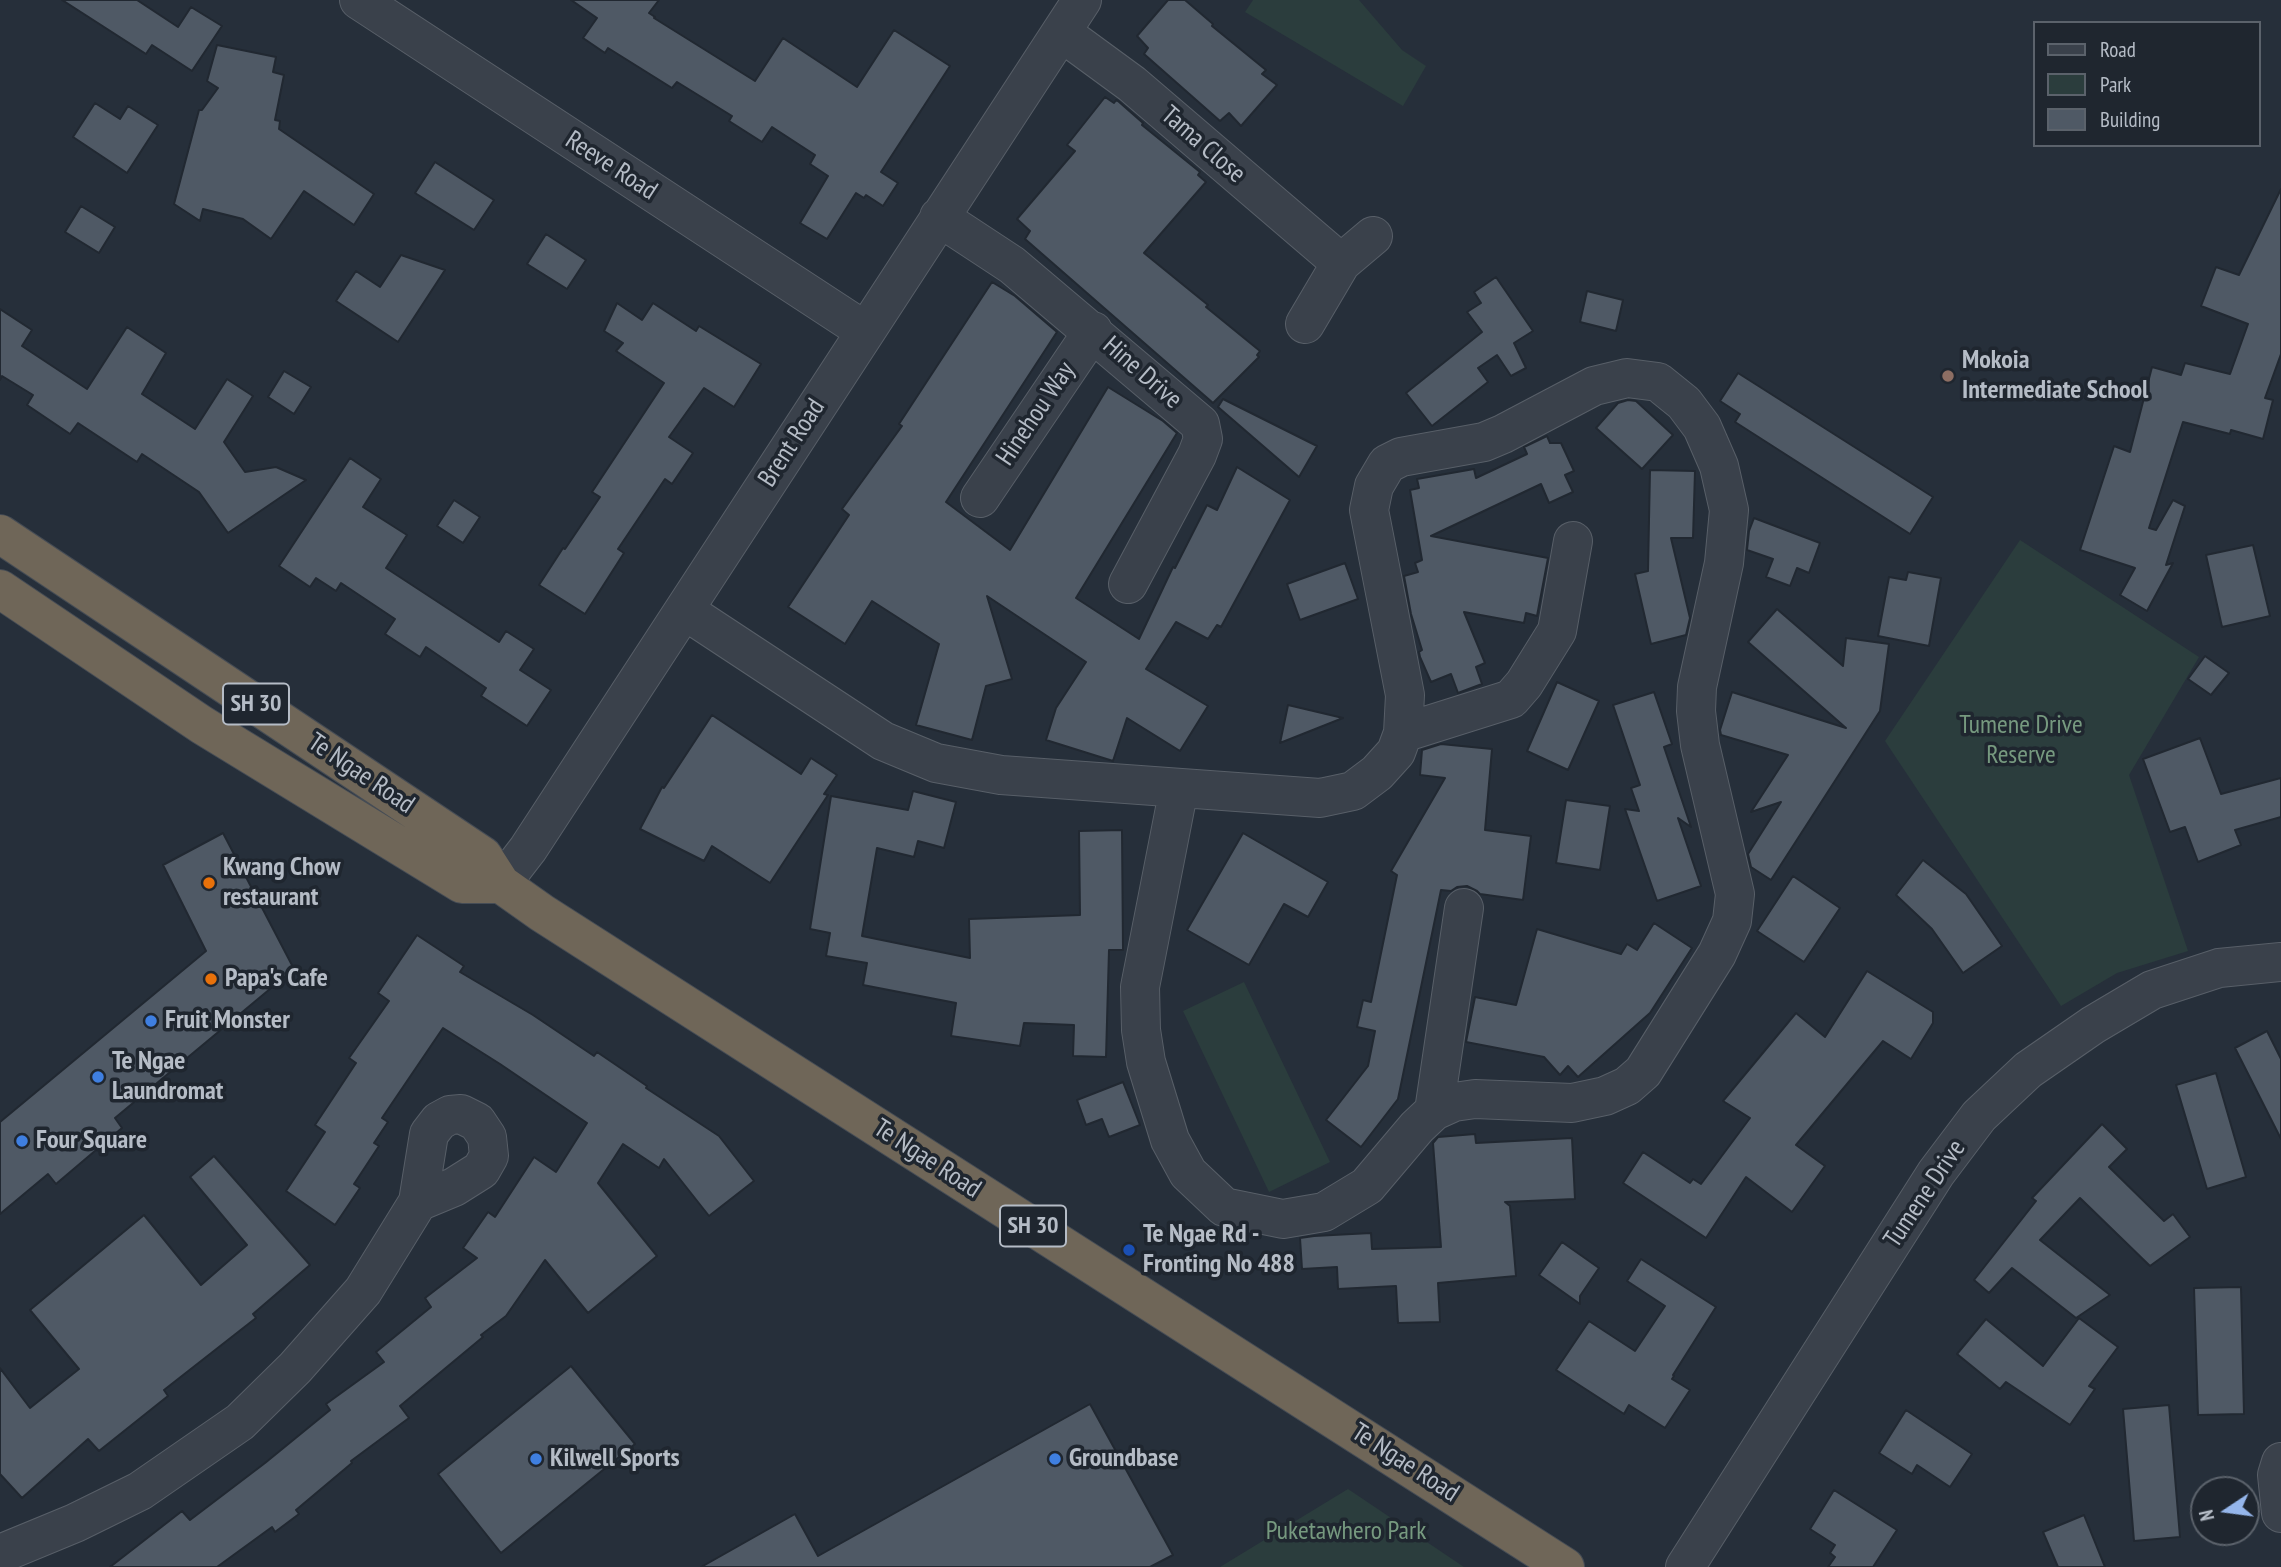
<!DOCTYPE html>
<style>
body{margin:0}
#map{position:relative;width:2281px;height:1567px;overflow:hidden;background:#262f3a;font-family:"PT Sans Narrow",sans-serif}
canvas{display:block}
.legend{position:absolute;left:2033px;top:21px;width:228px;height:126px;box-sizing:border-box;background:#1f262f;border:2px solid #5b626b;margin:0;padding:9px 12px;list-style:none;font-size:21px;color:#b5bcc6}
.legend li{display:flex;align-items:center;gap:14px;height:35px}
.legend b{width:35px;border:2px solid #5b626b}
.north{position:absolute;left:2190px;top:1476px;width:70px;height:70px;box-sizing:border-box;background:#1f262f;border:2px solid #5b626b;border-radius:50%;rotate:257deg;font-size:19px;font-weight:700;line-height:28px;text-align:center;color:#b5bcc6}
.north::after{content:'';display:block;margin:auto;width:24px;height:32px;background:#95b6eb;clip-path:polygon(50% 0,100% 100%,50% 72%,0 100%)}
</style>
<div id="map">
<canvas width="2281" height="1567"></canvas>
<ul class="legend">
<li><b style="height:9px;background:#3a414b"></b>Road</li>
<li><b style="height:19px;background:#2b3d3d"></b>Park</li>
<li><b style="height:19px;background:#4f5965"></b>Building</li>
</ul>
<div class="north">N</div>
</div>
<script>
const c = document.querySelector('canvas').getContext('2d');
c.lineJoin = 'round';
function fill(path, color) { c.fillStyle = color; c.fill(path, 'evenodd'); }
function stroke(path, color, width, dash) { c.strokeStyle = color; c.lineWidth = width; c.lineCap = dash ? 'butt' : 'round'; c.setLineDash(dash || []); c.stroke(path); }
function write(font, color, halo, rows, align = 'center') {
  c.font = font + ' "PT Sans Narrow",sans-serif'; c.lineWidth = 7; c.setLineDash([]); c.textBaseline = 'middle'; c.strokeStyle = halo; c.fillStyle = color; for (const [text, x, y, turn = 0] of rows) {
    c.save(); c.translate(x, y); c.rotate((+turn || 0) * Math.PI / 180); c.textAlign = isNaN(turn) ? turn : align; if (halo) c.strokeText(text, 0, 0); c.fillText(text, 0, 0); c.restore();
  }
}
fill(new Path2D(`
 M1253 0H1359L1402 50 1426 66 1403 106 1245 12Z
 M2020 540 2199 657 2129 775 2188 951 2117 973 2061 1006 1885 741Z
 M1244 982 1330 1162 1269 1192 1183 1011Z
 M1348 1489 1464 1567H1220Z`), '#2b3d3d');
const building = new Path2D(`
 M62 0H137L178 27 191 7 222 26 192 71 152 45 146 54Z
 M571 0H659L649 13 655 17 654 18 755 81 783 38 857 87 894 30 950 66 881 172 898 183 883 206 866 195 864 198 856 193 827 239 800 223 828 176 810 164 815 155 772 127 762 142 729 121 732 116 677 82 672 88 608 48 605 53 583 38 597 18Z
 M1168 0H1185L1213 24 1212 26 1266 70 1262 74 1277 85 1241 126 1229 113 1220 121 1144 54 1148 48 1137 36Z
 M217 45 276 57 273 72 284 75 275 120 280 121 279 129 374 194 354 225 304 191 271 239 243 219 203 209 200 221 174 204 199 110H202L218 88 207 81Z
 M1105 97 1114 103 1116 100 1118 101 1143 123 1142 125 1200 172 1198 175 1206 182 1144 253 1208 305 1206 307 1260 351 1257 355 1259 357 1213 403 1025 239 1030 231 1017 219 1075 151 1067 145Z
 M95 103 120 119 128 106 158 125 127 173 73 137Z
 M435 162 494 200 474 230 415 193Z
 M2281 189V354L2265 398 2273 400 2263 439 2231 430 2230 434 2183 422 2149 528 2156 530 2173 500 2185 506 2166 565 2173 563 2147 611 2120 595 2135 568 2080 550 2114 446 2130 452 2152 367 2181 375 2185 363 2230 374 2248 324 2201 306 2216 267 2239 275Z
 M81 206 115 227 99 253 65 232Z
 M546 234 586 260 567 289 527 264Z
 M401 255 445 270 398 342 336 301 356 271 380 287Z
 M1496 277 1533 331 1514 343 1526 368 1511 376 1497 355 1478 368 1488 382 1432 426 1406 393 1482 332 1467 312 1481 303 1474 292Z
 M992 282 1015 296 1057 332 946 502 1010 550 1108 387 1163 421 1177 433 1076 598 1139 639 1173 567 1175 568 1207 505 1217 510 1237 467 1290 500 1221 627 1217 625 1208 639 1176 622 1146 669 1208 706 1180 751 1127 718 1113 761 1046 740 1056 708 1086 662 987 596 1012 679 986 686 972 740 916 725 939 644 872 601 845 644 788 607 849 515 842 509 902 426 899 424Z
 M1587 291 1623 300 1616 331 1580 322Z
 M617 303 642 320 653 303 696 331 699 326 761 364 734 407 704 388 669 437 693 453 672 484 665 479 618 549 624 553 585 614 539 585 563 548 565 549 600 497 592 492 664 383 616 351 623 343 604 331Z
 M0 309 32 330 22 346 87 389 127 327 166 353 142 394 195 429 227 379 253 396 224 442 245 472 276 467 306 480 228 533 199 492 142 454 137 462 78 423 70 434 27 405 33 395 2 376 0 380Z
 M284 371 311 387 294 414 268 397Z
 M1738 373 1933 497 1910 534 1735 422 1740 414 1720 401Z
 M1223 399 1317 446 1299 477 1218 407Z
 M1628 400 1636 401 1673 435 1642 469 1596 428 1618 403Z
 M1547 436 1550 443H1561L1574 471 1565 475 1573 492 1549 503 1541 484 1431 536 1548 558 1537 616 1526 613 1524 623 1464 612 1485 663 1476 667 1482 684 1458 693 1451 674 1431 682 1420 657 1419 652 1422 650 1411 614 1404 576 1418 572 1415 563 1422 560 1410 490 1419 488 1417 479 1474 469 1476 478 1527 454 1524 447Z
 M350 458 381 479 363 507 407 535 386 568 499 642 506 631 534 649 520 670 551 690 527 726 481 696 486 688 426 647 420 657 385 634 395 619 341 583 336 591 316 578 310 587 279 566Z
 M1650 470 1695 471 1693 538H1671L1690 618 1686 635 1651 644 1635 574 1648 571Z
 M454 500 480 517 463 543 437 526Z
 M1754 518 1820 543 1809 573 1797 568 1790 586 1766 577 1773 559 1747 550 1749 531Z
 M2253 545 2270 616 2222 627 2206 555Z
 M1345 563 1358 599 1300 620 1287 584Z
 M1908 572 1941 578 1929 646 1878 636 1889 577 1906 580Z
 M1777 609 1843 666 1846 638 1889 644 1880 711 1771 880 1751 867 1748 854 1781 802 1751 812 1788 755 1721 735 1720 730 1732 692 1846 728 1748 642Z
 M2205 656 2229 673 2211 695 2188 679Z
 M1557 682 1599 701 1568 770 1527 751Z
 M1654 692 1672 744 1664 747 1691 827 1678 818 1701 886 1657 901 1625 809 1639 811 1631 788 1640 785 1613 705Z
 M1288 705 1343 718 1280 743Z
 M712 715 801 774 811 758 837 775 824 794 828 795 770 883 712 846 704 861 640 829 662 787 664 788Z
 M2200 738 2221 794 2281 778V817L2235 830 2241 845 2198 862 2185 827 2170 832 2143 759Z
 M1441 744 1492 749 1485 830 1531 836 1523 900 1480 894 1477 891 1467 886 1457 887 1451 891 1441 890 1398 1099 1361 1147 1326 1120 1368 1066 1375 1031 1357 1027 1363 1000 1371 1002 1397 875 1391 871 1445 778 1420 775 1422 750Z
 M913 791 956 802 944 848 918 841 914 857 877 848 862 936 970 958 969 919 1080 915 1079 831 1122 830 1123 950H1109L1106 1057 1073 1056 1074 1025 1024 1023 1020 1046 951 1036 956 1003 863 985 867 963 826 956 830 933 810 929 831 796 908 810Z
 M1566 800 1610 806 1600 870 1556 863Z
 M223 833 294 969 115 1118 122 1128 56 1184 48 1174 0 1214V1122L206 951 163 865Z
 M1243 833 1328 882 1308 917 1284 904 1249 965 1187 930Z
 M1923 860 1966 894 2002 946 1963 973 1932 929 1896 895Z
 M1793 876 1840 908 1804 962 1757 931Z
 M1654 923 1692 948 1650 1013 1578 1077 1568 1066 1560 1075 1544 1057 1466 1042 1475 997 1516 1005 1537 929 1621 954 1627 944 1637 950Z
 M417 935 464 966 460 972 533 1015 594 1056 597 1052 647 1086 646 1088 719 1136 754 1181 709 1216 664 1159 659 1168 623 1144 598 1183 657 1256 588 1313 545 1260 506 1316 481 1335 483 1337 400 1406 409 1418 351 1461 352 1463 296 1510 299 1514 275 1532 272 1527 217 1567H110L182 1511 190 1520 265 1463 330 1410 326 1404 384 1362 376 1352 431 1307 425 1298 477 1258 463 1248 488 1212 495 1217 534 1157 556 1172 587 1123 500 1064 443 1028 382 1118 388 1122 374 1143 379 1146 354 1184 360 1188 335 1225 286 1191 325 1132 315 1125 356 1063 349 1058 389 1001 378 993Z
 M1867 971 1933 1012V1023L1911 1059 1883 1041 1796 1145 1825 1166 1792 1212 1746 1177 1706 1238 1623 1183 1643 1152 1690 1183 1693 1179 1701 1184 1750 1118 1723 1101 1796 1013 1825 1037Z
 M2267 1031 2281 1059V1139L2235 1048Z
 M2216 1073 2246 1177 2207 1189 2176 1085Z
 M1123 1082 1140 1125 1109 1137 1102 1119 1086 1125 1077 1100Z
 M2102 1124 2127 1149 2109 1167 2164 1221 2173 1214 2190 1237 2150 1266 2080 1198 2040 1240 2110 1295 2076 1318 2012 1268 1989 1293 1974 1280 2036 1201 2032 1198Z
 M1475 1134 1476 1143 1572 1138 1575 1199 1505 1202 1510 1206 1516 1276 1438 1283 1440 1322 1398 1323 1396 1286 1338 1289 1337 1267 1302 1269 1300 1238 1314 1236 1371 1233 1372 1249 1441 1247 1433 1143 1438 1137Z
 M214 1156 310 1265 253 1314 256 1318 164 1390 168 1396 99 1451 88 1439 22 1498 0 1474V1368L30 1408 79 1369 30 1310 144 1215 201 1285 247 1245 190 1177Z
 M1562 1242 1599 1268 1580 1296V1304L1539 1275Z
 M1641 1259 1716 1307 1673 1375 1674 1376 1672 1379 1690 1390 1665 1428 1629 1405 1624 1414 1556 1370 1589 1321 1635 1351 1665 1306 1627 1281Z
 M2241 1287 2244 1414 2198 1415 2194 1288Z
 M2079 1318 2118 1347 2089 1386 2095 1389 2070 1425 2006 1382 2000 1389 1957 1354 1986 1319 2043 1366Z
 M571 1366 635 1444 501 1553 438 1474Z
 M1090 1404 1173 1555 1150 1567H701L795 1514 818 1556Z
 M2169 1405 2180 1537 2134 1541 2123 1409Z
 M1906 1410 1972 1454 1950 1487 1917 1465 1912 1474 1879 1453Z
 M1834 1490 1897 1530 1873 1567H1828L1835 1557 1830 1553 1835 1545 1810 1529Z
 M2084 1515 2105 1567H2058L2043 1532Z`);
fill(building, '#4f5965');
stroke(building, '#212831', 2);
const street = new Path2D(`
 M359 0 865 331
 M1061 32 1132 84 1341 263
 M939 217 1012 265 1200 424 1203 439 1197 455 1128 584
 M1305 324 1341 263 1373 236
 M980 498 1093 331
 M684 610 883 741 936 763 1001 775 1320 798 1353 791 1377 773 1396 752 1403 733 1405 695 1369 510 1374 486 1387 464 1401 457 1484 442 1503 434 1594 386 1627 378 1658 382 1684 403 1702 427 1719 466 1729 510 1724 563 1697 687 1696 711 1700 745 1735 894 1732 921 1717 954 1643 1072 1627 1086 1605 1096 1572 1103 1475 1099 1454 1102 1434 1111 1417 1127 1367 1186 1324 1212 1283 1219 1224 1207 1188 1173 1170 1140 1146 1062 1141 1030 1140 987 1179 788
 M1403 733 1511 699 1524 684 1557 631 1573 541
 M501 884 528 849 1082 0
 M1434 1111 1464 908
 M2281 1462 2277 1475 2281 1513
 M0 1554 75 1523 140 1491 240 1422 295 1368 363 1291 418 1202 429 1134 439 1121 450 1115 461 1114 477 1122 487 1137 489 1156 481 1170 454 1187 418 1202
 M1685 1567 1936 1173 1979 1116 2028 1070 2093 1025 2152 990 2219 968 2281 962`);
const highway = new Path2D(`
 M0 534 483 856 501 884 542 913 1565 1567
 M0 589 202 725 462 884H501`);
stroke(street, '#585f68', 40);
stroke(highway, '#454c55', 40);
stroke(street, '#3a414b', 38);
stroke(highway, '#6f6658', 38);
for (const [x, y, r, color] of [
 [1948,376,7,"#8d6e63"],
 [209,883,7,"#e8710a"],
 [211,979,7,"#e8710a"],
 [151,1021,7,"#3f7fe0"],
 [98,1077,7,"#3f7fe0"],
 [22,1141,7,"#3f7fe0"],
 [1129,1250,7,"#1a4fb4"],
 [536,1459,7,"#3f7fe0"],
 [1055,1459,7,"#3f7fe0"]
]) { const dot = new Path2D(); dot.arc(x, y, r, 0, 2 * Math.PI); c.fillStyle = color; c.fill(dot); stroke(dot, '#1f262f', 2.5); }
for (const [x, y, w] of [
 [256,704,66],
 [1033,1226,66]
]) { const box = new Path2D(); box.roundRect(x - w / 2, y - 20.5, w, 41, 5); c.fillStyle = '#1f262f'; c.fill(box); stroke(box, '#b5bcc6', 2); }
write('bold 24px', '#b5bcc6', null, [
 ["SH 30",256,704],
 ["SH 30",1033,1226]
]);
write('26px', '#b5bcc6', '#1f262f', [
 ["Tama Close",1203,145,41],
 ["Reeve Road",611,166,33],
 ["Hine Drive",1142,373,41],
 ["Hinehou Way",1036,414,-56],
 ["Brent Road",792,443,-57],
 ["Te Ngae Road",361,774,34],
 ["Te Ngae Road",927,1159,33],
 ["Tumene Drive",1925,1194,-56],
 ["Te Ngae Road",1405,1463,33]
]);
write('bold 26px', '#b5bcc6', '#1f262f', [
 ["Mokoia",1962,361],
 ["Intermediate School",1962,391],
 ["Kwang Chow",223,868],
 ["restaurant",223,898],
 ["Papa's Cafe",225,979],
 ["Fruit Monster",165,1021],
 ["Te Ngae",112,1062],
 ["Laundromat",112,1092],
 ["Four Square",36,1141],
 ["Te Ngae Rd -",1143,1235],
 ["Fronting No 488",1143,1265],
 ["Kilwell Sports",550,1459],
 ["Groundbase",1069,1459]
], 'left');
write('26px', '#76997f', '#1f262f', [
 ["Tumene Drive",2021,726],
 ["Reserve",2021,756],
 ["Puketawhero Park",1346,1532]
]);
</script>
